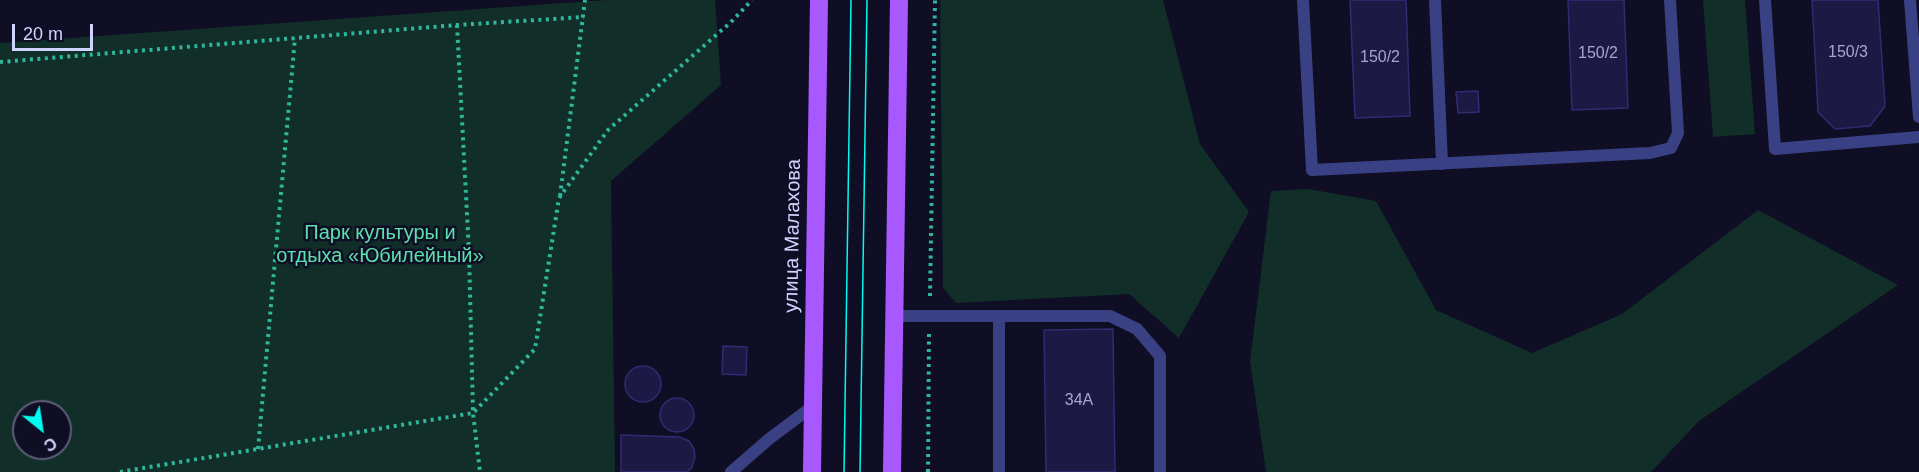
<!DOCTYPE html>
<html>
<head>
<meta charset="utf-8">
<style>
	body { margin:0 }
	#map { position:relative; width:1919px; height:472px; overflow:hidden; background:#0f0e24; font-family:Arial,sans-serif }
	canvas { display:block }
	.north { position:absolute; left:12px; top:400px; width:60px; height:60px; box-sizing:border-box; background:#0f0e24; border:2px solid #5d5d7c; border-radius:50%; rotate:150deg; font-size:16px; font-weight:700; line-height:24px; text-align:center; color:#d1d3ff }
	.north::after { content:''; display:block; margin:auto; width:21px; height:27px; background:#00fcf1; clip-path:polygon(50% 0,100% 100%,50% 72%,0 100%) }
	.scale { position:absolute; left:12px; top:24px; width:81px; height:27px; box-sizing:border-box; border:3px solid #d1d3ff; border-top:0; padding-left:8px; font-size:18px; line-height:21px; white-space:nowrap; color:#d1d3ff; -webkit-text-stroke:4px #0f0e24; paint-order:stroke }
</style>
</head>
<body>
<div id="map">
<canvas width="1919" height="472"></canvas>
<div class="north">С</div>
<div class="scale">20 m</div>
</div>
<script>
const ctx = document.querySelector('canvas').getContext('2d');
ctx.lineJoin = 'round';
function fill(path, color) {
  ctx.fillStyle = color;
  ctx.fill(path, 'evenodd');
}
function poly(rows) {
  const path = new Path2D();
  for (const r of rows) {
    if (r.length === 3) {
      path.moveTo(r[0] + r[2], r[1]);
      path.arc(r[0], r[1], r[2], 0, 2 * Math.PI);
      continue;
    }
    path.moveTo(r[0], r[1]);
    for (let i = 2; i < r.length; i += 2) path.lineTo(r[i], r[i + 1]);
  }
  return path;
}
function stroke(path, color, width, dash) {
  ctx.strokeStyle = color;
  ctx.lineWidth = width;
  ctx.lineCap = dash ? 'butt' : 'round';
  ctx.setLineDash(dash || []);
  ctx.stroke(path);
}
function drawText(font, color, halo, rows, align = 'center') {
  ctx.font = font + ' Arial,sans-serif';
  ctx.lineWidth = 5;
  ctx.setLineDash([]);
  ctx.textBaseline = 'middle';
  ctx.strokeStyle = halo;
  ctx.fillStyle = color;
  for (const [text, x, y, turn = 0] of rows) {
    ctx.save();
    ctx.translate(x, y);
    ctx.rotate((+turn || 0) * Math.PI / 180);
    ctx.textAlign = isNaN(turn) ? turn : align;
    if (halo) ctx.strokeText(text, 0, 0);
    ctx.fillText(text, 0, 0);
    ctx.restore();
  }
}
fill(poly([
	[606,0,715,0,721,85,611,181,615,472,0,472,0,43],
	[24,412,60,412,60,448,24,448],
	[940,0,1163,0,1200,144,1249,212,1179,338,1129,294,956,303,943,288],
	[1703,0,1745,0,1755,134,1713,137],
	[1308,189,1376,201,1436,310,1532,353,1622,314,1758,210,1898,285,1699,421,1651,472,1266,472,1250,361,1271,191]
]), '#112e29');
const building = poly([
	[1350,0,1406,0,1410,116,1355,118,1350,0],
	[1568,0,1624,0,1628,108,1572,110,1568,0],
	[1812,0,1878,0,1885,106,1870,126,1835,129,1818,112,1812,0],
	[1478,91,1479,112,1458,113,1456,92,1478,91],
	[1113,329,1115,472,1046,472,1044,330,1113,329],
	[723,346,747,347,746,375,722,374,723,346],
	[643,384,18],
	[677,415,17],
	[621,435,679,437,689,441,694,449,695,457,692,467,687,472,621,472,621,435]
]);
fill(building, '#1c1a45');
stroke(building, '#2f2c72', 1.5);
stroke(poly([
	[457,25,469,252,473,413,480,472],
	[0,62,457,25,584,17],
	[560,196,585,0],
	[930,296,935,0],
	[258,449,295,38],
	[120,472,473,413,535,349,559,198,608,130,731,22,752,0],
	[928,472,929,334]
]), '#2eb79a', 4, [3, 4.5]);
stroke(poly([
	[1303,0,1312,170,1650,153,1671,148,1678,133,1670,0],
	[1435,0,1442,164],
	[1765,0,1775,149,1919,137],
	[1910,0,1919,117],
	[894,316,1110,316,1137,329,1160,356,1160,472],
	[999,317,999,472],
	[731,472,769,439,813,406]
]), '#394184', 12);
stroke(poly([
	[812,472,819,0],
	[892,472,899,0]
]), '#a858ff', 18);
stroke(poly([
	[844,472,851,0],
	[860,472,867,0]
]), '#00fcf1', 1.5);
drawText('16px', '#a4a5d0', null, [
	["150/3",1848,53],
	["150/2",1598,54],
	["150/2",1380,58],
	["34А",1079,401]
]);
drawText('20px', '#5ce0ac', '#0f0e24', [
	["Парк культуры и",380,233],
	["отдыха «Юбилейный»",380,256]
]);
drawText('20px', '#d1d3ff', '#0f0e24', [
	["улица Малахова",793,236,-89]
]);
</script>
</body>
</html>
